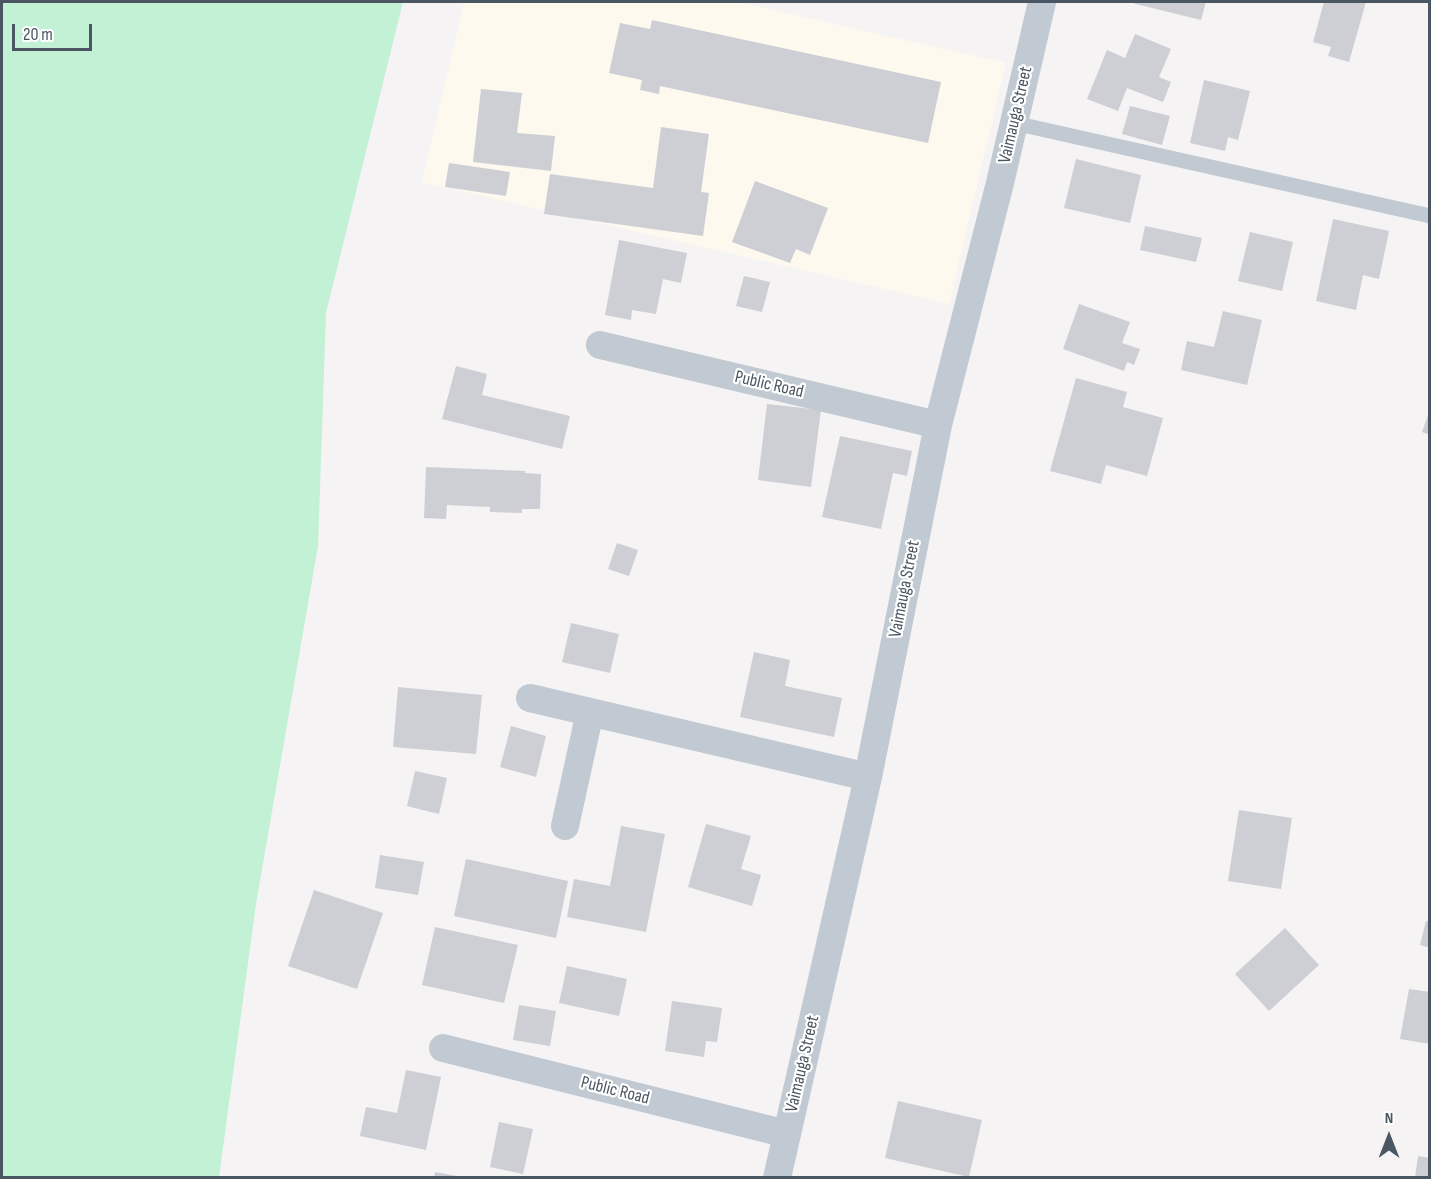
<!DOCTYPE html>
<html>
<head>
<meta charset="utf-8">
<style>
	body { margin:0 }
	#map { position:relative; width:1431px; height:1179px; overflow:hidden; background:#f5f3f3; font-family:"Sofia Sans Condensed",sans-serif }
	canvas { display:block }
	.frame { position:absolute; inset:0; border:3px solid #4a5661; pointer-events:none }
	.north { position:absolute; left:1359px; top:1107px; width:60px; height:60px; -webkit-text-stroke:4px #fff; paint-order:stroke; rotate:0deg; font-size:16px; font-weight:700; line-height:24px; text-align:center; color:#4a5661 }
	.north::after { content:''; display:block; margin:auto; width:21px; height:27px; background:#4a5661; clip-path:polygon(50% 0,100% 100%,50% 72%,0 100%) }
	.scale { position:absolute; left:12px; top:24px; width:80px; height:27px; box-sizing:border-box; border:3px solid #4a5661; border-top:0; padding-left:8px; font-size:18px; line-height:21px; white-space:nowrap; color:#4a5661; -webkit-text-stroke:4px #fff; paint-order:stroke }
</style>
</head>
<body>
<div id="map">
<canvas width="1431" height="1179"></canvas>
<div class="frame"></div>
<div class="north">N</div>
<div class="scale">20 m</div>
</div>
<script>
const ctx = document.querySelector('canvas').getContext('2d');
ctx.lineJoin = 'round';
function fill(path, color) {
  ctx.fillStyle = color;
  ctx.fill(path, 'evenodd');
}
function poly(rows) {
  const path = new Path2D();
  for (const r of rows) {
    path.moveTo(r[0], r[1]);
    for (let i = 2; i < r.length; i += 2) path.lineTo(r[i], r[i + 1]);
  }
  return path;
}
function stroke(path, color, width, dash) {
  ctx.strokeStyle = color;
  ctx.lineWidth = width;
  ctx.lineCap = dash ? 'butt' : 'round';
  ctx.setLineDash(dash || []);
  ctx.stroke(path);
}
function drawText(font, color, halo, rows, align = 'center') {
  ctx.font = font + ' "Sofia Sans Condensed",sans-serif';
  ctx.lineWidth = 4.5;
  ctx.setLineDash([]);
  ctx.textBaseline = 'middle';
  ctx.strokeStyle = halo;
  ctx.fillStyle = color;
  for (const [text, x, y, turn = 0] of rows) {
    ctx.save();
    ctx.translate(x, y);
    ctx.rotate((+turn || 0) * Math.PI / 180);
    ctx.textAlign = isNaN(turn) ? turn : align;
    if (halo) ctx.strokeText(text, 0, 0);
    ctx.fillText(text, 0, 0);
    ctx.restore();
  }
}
fill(poly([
	[464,2,738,2,1006,63,949,304,422,182]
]), '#fdf9ef');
fill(poly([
	[2,2,403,2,326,313,318,546,256,904,219,1177,2,1177]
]), '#c3f1d5');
fill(poly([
	[1128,2,1206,2,1201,20],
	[1324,2,1366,2,1349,62,1328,56,1331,47,1313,42],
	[652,20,941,82,928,143,660,86,659,94,640,90,642,80,609,73,620,23,650,29],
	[1135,34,1171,49,1159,77,1171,82,1163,102,1127,88,1118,111,1087,99,1107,50,1125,58],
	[1204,80,1250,91,1238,140,1228,137,1225,151,1190,143],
	[481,89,522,93,517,133,555,136,551,171,473,162],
	[1130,106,1170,116,1162,145,1122,134],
	[661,127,709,134,701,192,709,193,703,236,544,214,550,174,653,188],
	[1076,159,1141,175,1130,223,1064,208],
	[449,163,510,172,506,196,445,187],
	[755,181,828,208,810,255,796,249,790,263,732,242],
	[1333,219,1389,231,1379,279,1363,275,1356,310,1316,301],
	[1145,226,1202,238,1196,262,1140,250],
	[1250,232,1293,242,1282,291,1238,281],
	[619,240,687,253,681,283,663,279,656,314,632,310,631,320,605,315],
	[744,276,770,282,762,312,736,306],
	[1079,304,1130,322,1122,343,1140,349,1134,365,1127,362,1124,371,1063,349],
	[1223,311,1262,320,1247,385,1181,370,1187,341,1214,347],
	[456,366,487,374,482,395,570,416,562,449,442,419],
	[1076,378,1127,392,1123,407,1163,418,1147,476,1106,465,1101,484,1050,471],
	[767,404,821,410,811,487,758,480],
	[1429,412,1430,412,1430,435,1422,432],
	[840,436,912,451,907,476,893,473,881,529,822,517],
	[426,467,525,471,525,473,541,474,540,509,522,509,522,513,490,512,490,507,447,505,446,519,424,518],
	[617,543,638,550,629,576,608,569],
	[571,623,619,634,610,673,562,662],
	[754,652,790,660,785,686,842,698,834,737,740,717],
	[398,687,482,695,476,754,393,747],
	[511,726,546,736,536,777,500,767],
	[415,771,447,778,439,814,407,806],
	[1239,810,1292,818,1281,889,1228,881],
	[706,824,751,836,741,869,761,875,752,906,688,887],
	[621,826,665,834,646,932,567,917,574,879,610,886],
	[380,855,424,862,418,895,375,888],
	[466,859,568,881,556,938,454,916],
	[314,890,383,913,357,989,288,966],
	[1426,921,1430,921,1430,948,1420,945],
	[435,927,518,945,504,1003,422,985],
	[1285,928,1319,965,1269,1011,1235,974],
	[567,966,627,979,619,1016,559,1003],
	[1409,989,1430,992,1430,1044,1400,1039],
	[672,1001,722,1008,717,1042,706,1041,704,1057,665,1051],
	[519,1005,556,1011,550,1046,513,1040],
	[406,1070,441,1077,426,1150,360,1136,366,1107,397,1113],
	[898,1101,982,1120,969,1177,885,1158],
	[499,1122,533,1129,523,1174,490,1167],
	[1418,1156,1430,1158,1430,1178,1415,1178],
	[435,1172,457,1176,457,1178,434,1178]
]), '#cdcfd5');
stroke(poly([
	[1014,123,1430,216]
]), '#c1cad2', 15);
stroke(poly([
	[600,345,938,425],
	[530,698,868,777],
	[565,826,590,712],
	[443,1048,787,1134],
	[777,1178,868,777,938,425,1000,183,1042,2]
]), '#c1cad2', 28);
drawText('18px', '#4a5661', '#fff', [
	["Vaimauga Street",1016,115,-77],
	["Public Road",769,385,13],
	["Vaimauga Street",905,589,-79],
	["Vaimauga Street",803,1064,-77],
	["Public Road",615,1091,14]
]);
</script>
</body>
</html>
